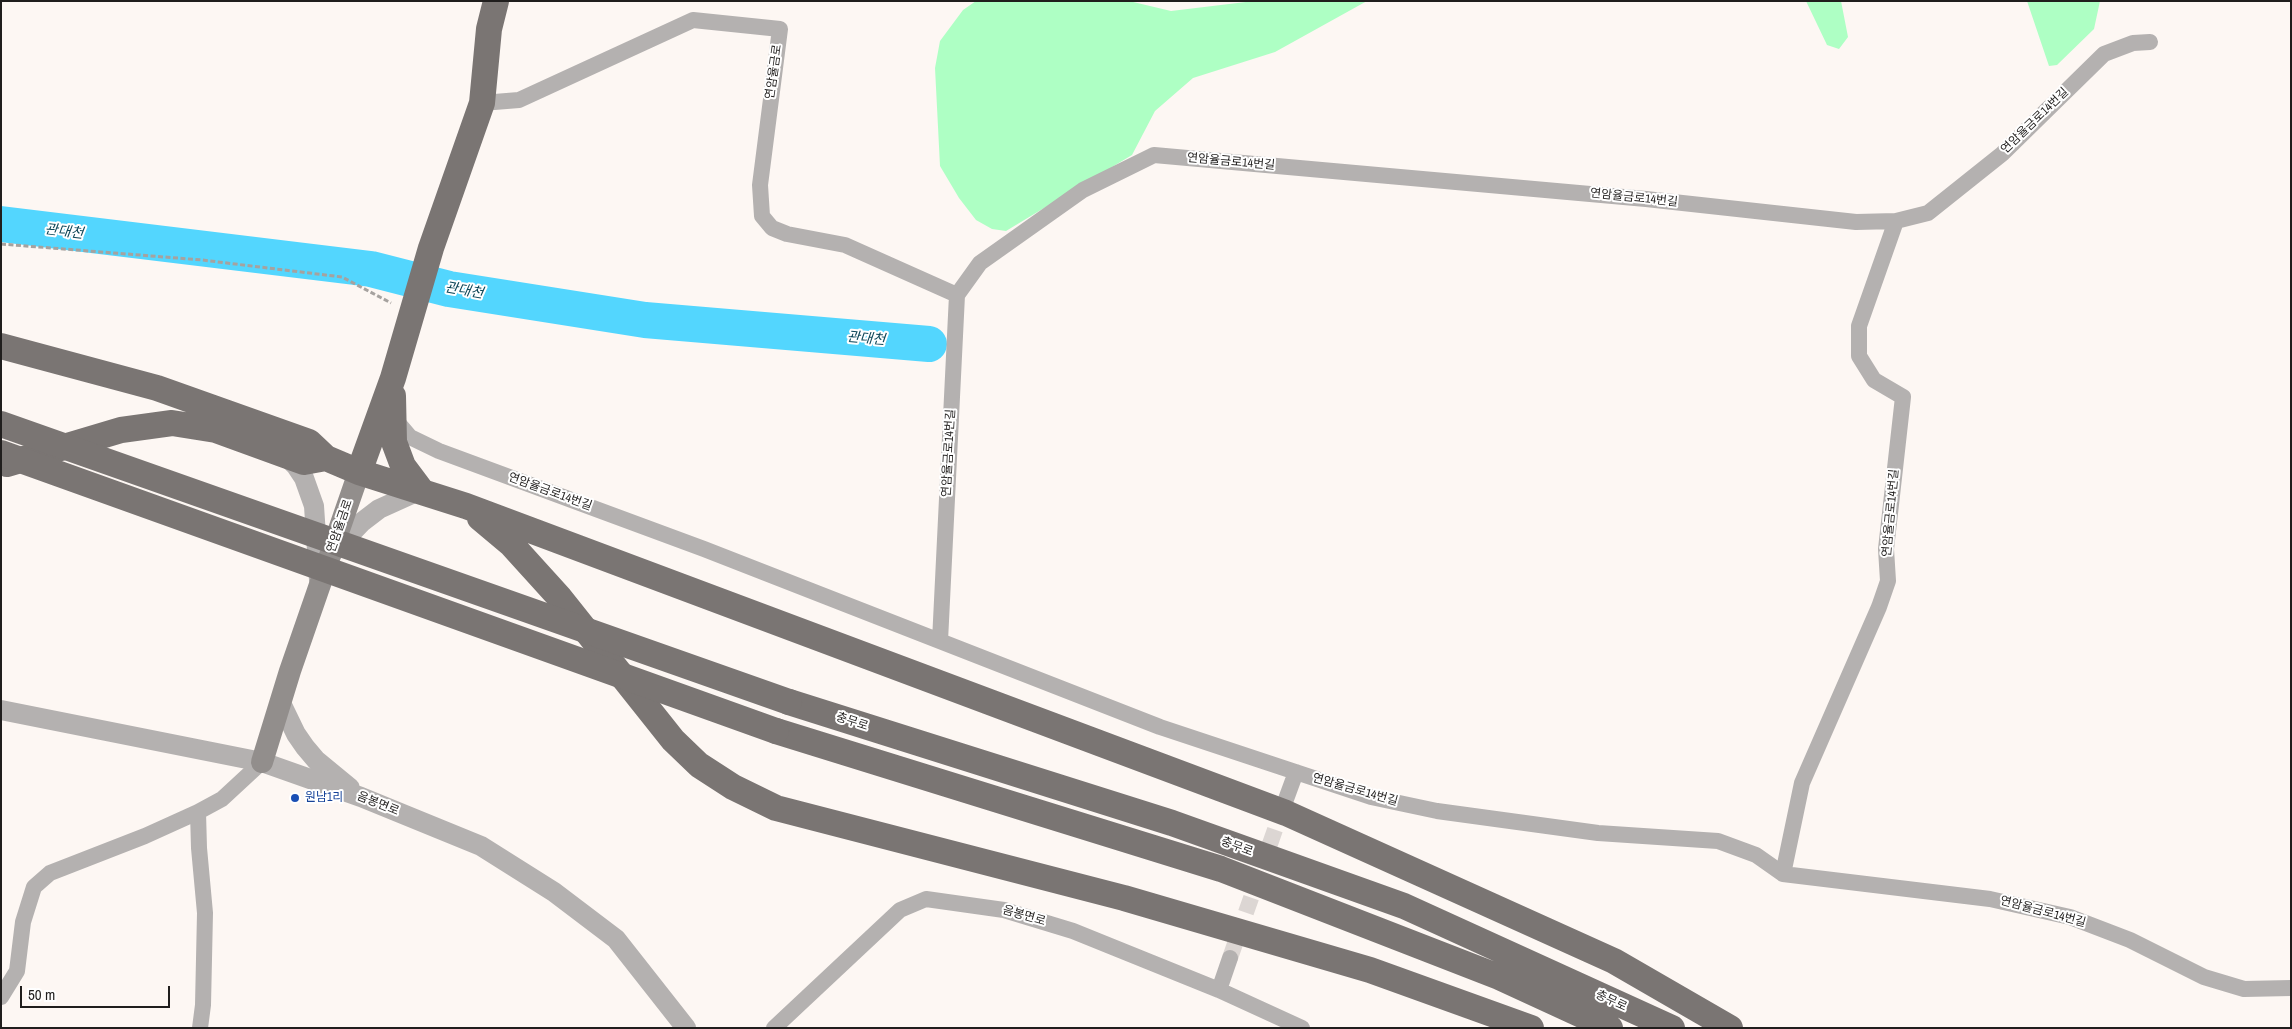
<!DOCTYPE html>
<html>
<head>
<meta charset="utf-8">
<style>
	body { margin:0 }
	#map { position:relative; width:2292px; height:1029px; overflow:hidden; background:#fdf7f3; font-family:"Archivo Narrow",sans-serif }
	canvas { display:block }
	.frame { position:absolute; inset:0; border:2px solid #201e1d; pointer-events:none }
	.scale { position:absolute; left:20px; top:986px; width:150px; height:22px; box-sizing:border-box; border:2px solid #201e1d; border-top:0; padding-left:6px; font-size:15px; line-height:18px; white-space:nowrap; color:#201e1d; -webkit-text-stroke:4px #fff; paint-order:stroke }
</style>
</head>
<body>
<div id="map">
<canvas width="2292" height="1029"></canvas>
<div class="frame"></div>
<div class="scale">50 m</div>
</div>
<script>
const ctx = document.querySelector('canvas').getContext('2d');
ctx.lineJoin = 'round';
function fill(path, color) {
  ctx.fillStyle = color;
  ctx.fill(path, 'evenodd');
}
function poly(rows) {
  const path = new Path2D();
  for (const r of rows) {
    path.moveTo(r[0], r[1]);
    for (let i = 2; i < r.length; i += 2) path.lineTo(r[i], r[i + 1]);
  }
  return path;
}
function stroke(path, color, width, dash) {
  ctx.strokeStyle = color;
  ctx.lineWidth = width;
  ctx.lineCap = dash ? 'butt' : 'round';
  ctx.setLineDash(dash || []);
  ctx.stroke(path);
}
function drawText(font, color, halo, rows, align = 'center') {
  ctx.font = font + ' "Archivo Narrow","Noto Sans KR",sans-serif';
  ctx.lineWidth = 4;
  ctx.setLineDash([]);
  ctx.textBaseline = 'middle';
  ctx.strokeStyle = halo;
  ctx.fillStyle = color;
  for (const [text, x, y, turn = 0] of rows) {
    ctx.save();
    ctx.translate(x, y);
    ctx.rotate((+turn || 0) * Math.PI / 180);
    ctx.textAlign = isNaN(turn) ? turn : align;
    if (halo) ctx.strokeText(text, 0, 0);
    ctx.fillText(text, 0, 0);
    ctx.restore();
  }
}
fill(poly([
	[976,1,1129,1,1171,11,1254,1,1367,1,1275,52,1193,78,1155,111,1132,155,1006,231,992,229,976,220,959,198,940,166,935,68,940,41,963,10],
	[1806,1,1841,1,1848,37,1839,49,1827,45],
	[2027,1,2100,1,2094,29,2057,65,2049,66]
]), '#aeffc4');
stroke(poly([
	[1,224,371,269,449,289,645,320,929,344]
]), '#53d6fe', 36);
stroke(poly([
	[1230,958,1284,804]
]), '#dcd6d3', 16, [16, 8]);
stroke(poly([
	[1,244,202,260,342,277,391,303]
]), '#a6a29f', 3, [5, 2.5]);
stroke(poly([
	[482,103,519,100,693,20,780,29,760,185,762,216,772,228,787,234,845,245,957,295],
	[393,417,410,437,439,451,704,549,1160,727,1371,797,1437,811,1598,833,1718,841,1756,855,1783,874,1990,899,2070,917,2130,940,2204,977,2244,989,2291,988],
	[940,641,957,295,980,263,1083,190,1154,155,1646,199,1856,222,1896,221,1928,213,2002,154,2104,54,2133,43,2150,42],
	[1285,802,1296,772],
	[1783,874,1802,783,1879,607,1888,581,1886,549,1903,397,1874,380,1859,356,1859,326,1896,221],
	[1219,990,1230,958],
	[1,997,17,971,23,922,34,887,50,873,145,836,198,812],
	[200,1028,203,1005,205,913,199,848,198,812,222,799,262,762],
	[774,1028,900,910,926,899,1004,910,1073,931,1219,990,1302,1028]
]), '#b4b1b0', 16);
stroke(poly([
	[284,454,296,466,304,478,314,506,319,580],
	[332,553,362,522,379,509,421,490],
	[281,703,296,734,305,747,316,760,350,788],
	[1,710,262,762,361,797,481,846,554,892,616,939,686,1028]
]), '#b4b1b0', 20);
stroke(poly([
	[262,762,290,671,359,472]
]), '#928e8c', 22);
stroke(poly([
	[1,346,157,388,309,442,326,458,359,472,466,506,1286,813,1614,961,1730,1028],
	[393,396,394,442,403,466,421,490],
	[7,464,121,430,172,423,216,430,304,462,326,458],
	[359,472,393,378,431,248,482,103,489,29,496,1],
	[480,518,511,544,560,598,673,740,699,765,733,787,776,808,1124,898,1370,970,1531,1028],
	[789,702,1172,823,1404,906,1672,1028],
	[776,731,1221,869,1499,977,1610,1028]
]), '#7a7573', 26);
stroke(poly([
	[1,424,789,702],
	[1,453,776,731]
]), '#7a7573', 26);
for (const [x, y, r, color] of [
	[295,798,5,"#1a4fb4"]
]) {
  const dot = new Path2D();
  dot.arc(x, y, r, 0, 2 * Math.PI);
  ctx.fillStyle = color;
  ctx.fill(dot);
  stroke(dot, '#fff', 2);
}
drawText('12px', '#201e1d', '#fff', [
	["연암율금로",774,72,-82],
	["연암율금로14번길",2035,121,-44],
	["연암율금로14번길",1231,162,5],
	["연암율금로14번길",1634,198,6],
	["연암율금로14번길",949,453,-87],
	["연암율금로14번길",550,492,20],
	["연암율금로14번길",1891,513,-85],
	["연암율금로",340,526,-71],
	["충무로",852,722,18],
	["연암율금로14번길",1355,790,16],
	["음봉면로",378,804,22],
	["충무로",1237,847,20],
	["연암율금로14번길",2043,912,15],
	["음봉면로",1024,916,16],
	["충무로",1611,1001,25]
]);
drawText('12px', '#164399', '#fff', [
	["원남1리",305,798]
], 'left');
drawText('italic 14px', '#0e4758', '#fff', [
	["관대천",64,232,7],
	["관대천",464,291,10],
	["관대천",866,339,5]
]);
</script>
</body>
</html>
